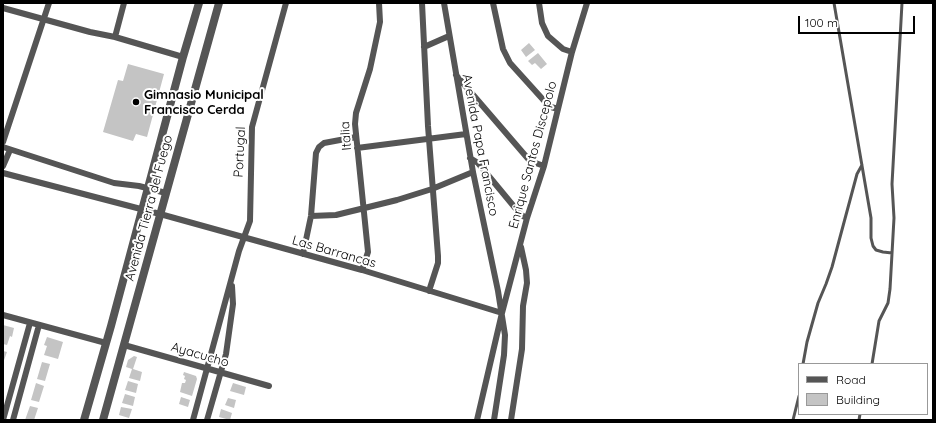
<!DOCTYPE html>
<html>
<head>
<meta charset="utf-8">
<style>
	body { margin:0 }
	#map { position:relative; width:936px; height:423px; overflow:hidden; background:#fff; font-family:Quicksand,sans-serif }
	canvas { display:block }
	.frame { position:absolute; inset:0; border:4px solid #000; pointer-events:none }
	.legend { position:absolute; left:798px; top:363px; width:130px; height:52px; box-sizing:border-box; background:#fff; border:1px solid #999; margin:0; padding:5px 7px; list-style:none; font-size:12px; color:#000 }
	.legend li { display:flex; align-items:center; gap:8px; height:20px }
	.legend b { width:20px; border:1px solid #999 }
	.scale { position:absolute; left:798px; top:16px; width:117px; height:18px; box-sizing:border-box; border:2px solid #000; border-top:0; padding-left:5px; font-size:12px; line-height:14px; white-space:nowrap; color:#000; -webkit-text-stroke:3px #fff; paint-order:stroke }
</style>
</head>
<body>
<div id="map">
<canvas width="936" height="423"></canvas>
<div class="frame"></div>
<ul class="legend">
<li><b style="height:5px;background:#555"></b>Road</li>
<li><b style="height:11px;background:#c4c4c4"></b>Building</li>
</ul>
<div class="scale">100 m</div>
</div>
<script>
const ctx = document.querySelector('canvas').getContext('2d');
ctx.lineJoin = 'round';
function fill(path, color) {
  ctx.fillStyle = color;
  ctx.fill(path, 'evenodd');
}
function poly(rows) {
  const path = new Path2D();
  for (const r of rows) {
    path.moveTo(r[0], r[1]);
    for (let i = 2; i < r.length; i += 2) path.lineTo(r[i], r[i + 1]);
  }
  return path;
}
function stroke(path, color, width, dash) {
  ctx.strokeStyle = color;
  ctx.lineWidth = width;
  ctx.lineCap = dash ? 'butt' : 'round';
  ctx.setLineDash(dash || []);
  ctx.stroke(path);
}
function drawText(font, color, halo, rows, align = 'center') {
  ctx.font = font + ' Quicksand,sans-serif';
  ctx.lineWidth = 4;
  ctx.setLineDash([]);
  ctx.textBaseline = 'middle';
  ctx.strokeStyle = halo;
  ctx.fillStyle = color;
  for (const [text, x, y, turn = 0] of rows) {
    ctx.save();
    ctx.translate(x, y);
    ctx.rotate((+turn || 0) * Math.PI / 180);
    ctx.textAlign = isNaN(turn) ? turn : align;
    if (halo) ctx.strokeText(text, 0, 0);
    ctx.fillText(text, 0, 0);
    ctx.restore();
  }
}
fill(poly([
	[529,43,535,50,526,57,521,50],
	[538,53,547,64,541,69,535,63,532,65,528,61],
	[128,64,164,74,147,137,136,134,133,141,103,132,118,80,123,81],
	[3,325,14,328,12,337,10,336,7,345,3,344],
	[47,337,63,342,58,359,44,355,47,346,44,345],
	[3,351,7,352,3,363],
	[134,356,137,357,133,369,142,372,140,381,129,378,132,369,126,367,128,360],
	[42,362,50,364,45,381,37,379],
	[184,372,196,376,197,379,192,396,180,392,182,383,185,383,186,380,184,379,185,376,183,375],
	[128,381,138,384,136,393,125,390],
	[36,383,44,386,39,402,31,400],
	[233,383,246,387,244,395,230,391],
	[125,394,135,397,133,406,122,403],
	[181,397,190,400,188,407,179,404],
	[228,398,236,400,234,408,225,405],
	[30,406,38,408,34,420,25,420],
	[121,407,132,409,129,418,119,415],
	[221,409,232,413,230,420,219,417]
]), '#c4c4c4');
stroke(poly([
	[834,3,871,218,871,238,873,246,876,250,883,252,892,253],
	[803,364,807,342,818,303,826,284,832,267,857,174,862,165],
	[872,364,879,321,888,303,890,289,894,218,892,184,902,3],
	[793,420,799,396],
	[859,420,860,414]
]), '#555', 3);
stroke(poly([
	[422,3,428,126,438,256,438,263,429,291],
	[444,3,473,172,498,291,505,335,504,355,494,420],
	[493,3,503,49,510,63,547,104,551,107,558,109],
	[539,3,542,23,548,36,563,49,572,52],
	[3,8,90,32,115,37,183,57],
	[115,37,124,3],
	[424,47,449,36],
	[456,75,530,161,544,166],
	[3,142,49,3],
	[3,147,114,183,139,186,166,193],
	[357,148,466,134],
	[470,158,478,163,521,215,527,218],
	[3,166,10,150],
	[3,173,160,214,362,270,502,313],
	[311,216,336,215,397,200,432,189,473,172],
	[303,254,311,216,316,153,319,147,324,143,356,137],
	[362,270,368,252,355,124,356,113,370,69,380,22,379,3],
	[3,315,106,343],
	[124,345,269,386],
	[3,420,30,323],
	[13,420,39,325],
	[193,420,239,251,250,221,252,127,286,3],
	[207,420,226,354,233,304,232,286],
	[477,420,502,313,527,218,544,166,572,52,587,3],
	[511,420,522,349,523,306,527,283,526,270,521,247]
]), '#555', 6);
stroke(poly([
	[84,420,111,326,183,57,199,3],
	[103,420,219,3]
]), '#555', 8);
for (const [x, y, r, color] of [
	[136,102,4,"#000"]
]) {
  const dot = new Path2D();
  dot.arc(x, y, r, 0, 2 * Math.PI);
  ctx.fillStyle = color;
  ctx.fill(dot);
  stroke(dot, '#fff', 1.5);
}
drawText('bold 13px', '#000', '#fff', [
	["Gimnasio Municipal",144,95],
	["Francisco Cerda",144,110]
], 'left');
drawText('13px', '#000', '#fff', [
	["Italia",346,136,-94],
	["Avenida Papa Francisco",480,145,79],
	["Portugal",240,152,-87],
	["Enrique Santos Discepolo",533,155,-75],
	["Avenida Tierra del Fuego",149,208,-75],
	["Las Barrancas",334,252,16],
	["Ayacucho",200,355,16]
]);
</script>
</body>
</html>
